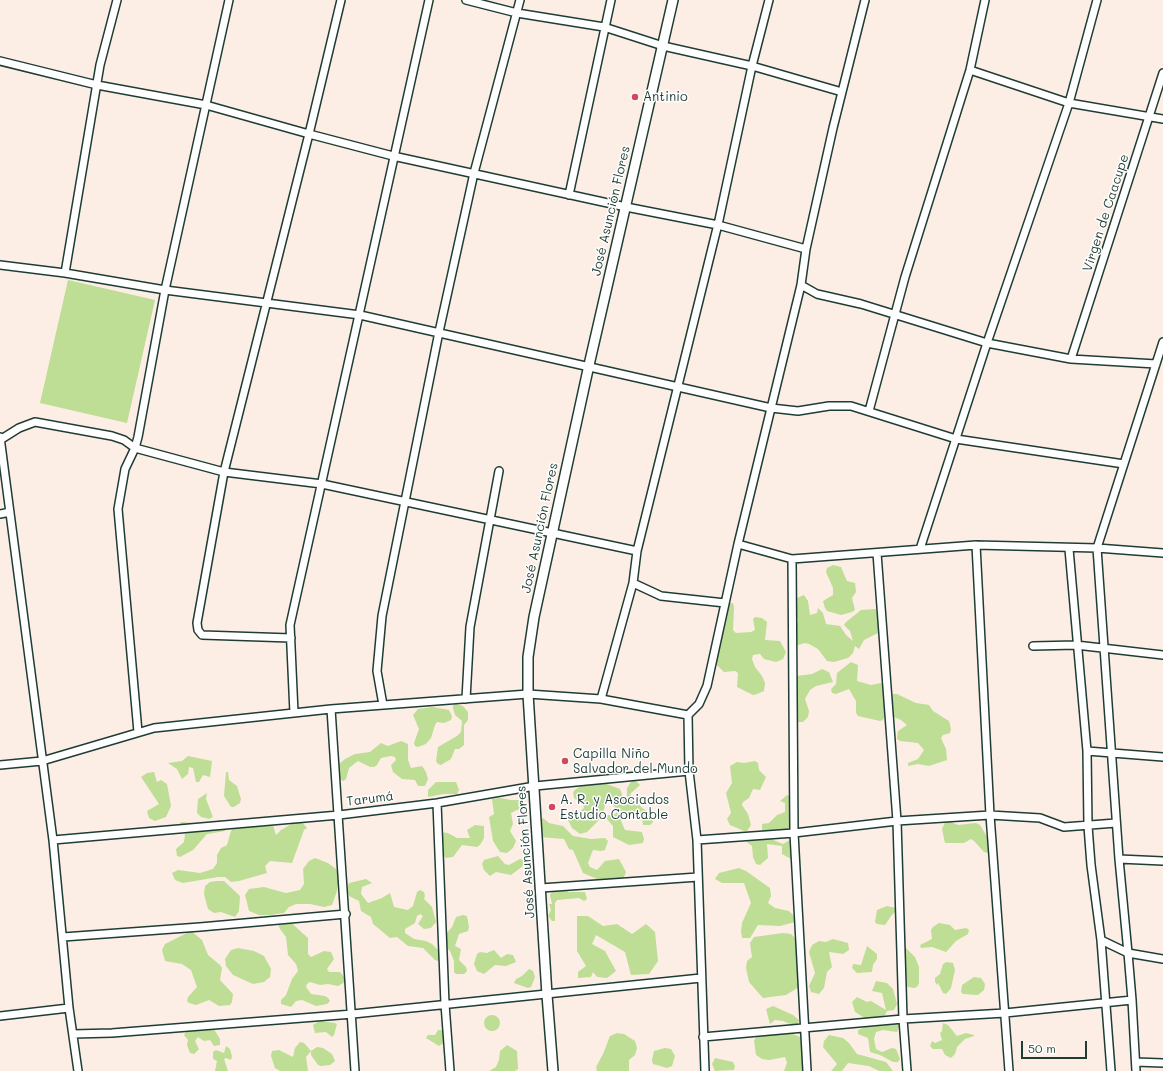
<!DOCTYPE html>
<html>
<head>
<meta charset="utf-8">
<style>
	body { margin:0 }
	#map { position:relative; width:1163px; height:1071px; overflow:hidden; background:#fdeee5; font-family:Mali,sans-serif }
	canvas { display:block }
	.scale { position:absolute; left:1021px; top:1041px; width:66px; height:18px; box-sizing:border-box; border:2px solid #1f3d34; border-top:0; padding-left:5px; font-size:12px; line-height:14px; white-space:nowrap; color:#1f3d34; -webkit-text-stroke:3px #fff; paint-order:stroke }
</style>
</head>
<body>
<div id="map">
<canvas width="1163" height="1071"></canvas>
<div class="scale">50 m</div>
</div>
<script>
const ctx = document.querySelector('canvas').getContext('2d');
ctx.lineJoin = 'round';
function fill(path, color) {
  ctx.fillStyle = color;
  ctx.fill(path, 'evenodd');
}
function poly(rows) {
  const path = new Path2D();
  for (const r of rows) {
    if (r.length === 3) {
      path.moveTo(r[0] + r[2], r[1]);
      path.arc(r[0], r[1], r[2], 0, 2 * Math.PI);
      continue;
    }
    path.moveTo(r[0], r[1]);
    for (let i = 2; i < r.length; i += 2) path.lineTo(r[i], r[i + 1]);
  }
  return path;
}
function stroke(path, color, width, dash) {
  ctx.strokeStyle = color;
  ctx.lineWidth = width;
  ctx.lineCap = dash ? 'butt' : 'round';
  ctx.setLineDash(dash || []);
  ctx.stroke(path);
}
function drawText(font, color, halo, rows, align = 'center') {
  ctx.font = font + ' Mali,sans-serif';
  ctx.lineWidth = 3;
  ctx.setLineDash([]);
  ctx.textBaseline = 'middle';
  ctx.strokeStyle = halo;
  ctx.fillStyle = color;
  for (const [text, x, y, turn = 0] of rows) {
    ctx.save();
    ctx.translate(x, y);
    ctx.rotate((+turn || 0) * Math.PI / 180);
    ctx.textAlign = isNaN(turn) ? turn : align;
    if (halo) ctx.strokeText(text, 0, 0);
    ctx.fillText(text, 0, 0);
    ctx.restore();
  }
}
fill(poly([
	[68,280,155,300,127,423,40,403],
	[833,565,841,567,847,581,855,583,856,592,852,598,855,610,852,612,841,615,827,611,825,608,823,601,833,595,833,588,826,572,827,568],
	[804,595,808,601,810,615,817,613,818,608,823,613,826,624,840,626,846,635,853,641,850,631,844,625,846,622,861,610,876,609,880,626,878,633,864,640,859,649,855,646,853,653,848,658,834,662,827,661,818,649,809,644,805,643,798,645,789,640,789,633,798,621,795,611,795,599],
	[729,603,733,603,734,607,733,630,736,633,751,632,755,630,753,619,755,617,762,618,767,622,765,640,780,641,786,652,783,659,776,662,764,659,760,654,753,655,752,659,755,667,762,676,765,683,764,691,757,694,753,695,737,687,738,673,735,671,724,672,714,662,720,637,725,627,724,616],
	[851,662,858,665,857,681,871,685,881,683,884,686,886,713,883,720,880,721,858,716,856,713,856,701,849,689,836,694,832,693,831,689,836,684,837,673],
	[822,669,829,672,833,682,816,686,810,690,805,699,809,711,808,717,803,722,796,722,796,676,812,674],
	[893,694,897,694,916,703,929,705,933,711,949,721,951,729,950,733,943,735,941,738,946,749,947,760,929,766,918,764,908,766,908,763,918,759,924,750,918,743,900,741,897,739,898,731,907,725,901,720,894,717,890,711,891,697],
	[456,704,463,706,468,712,468,720,464,725,464,745,459,749,455,749,451,759,441,765,438,764,436,761,438,747,457,736,461,732,462,721,455,715,453,708,453,705],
	[433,707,449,710,452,716,451,720,444,723,437,722,435,725,431,738,426,744,418,747,415,746,414,743,419,729,413,715,418,709],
	[401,741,408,744,408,760,411,768,422,766,426,772,428,779,425,786,418,786,415,780,402,779,393,772,391,765,396,760,395,757,391,756,381,758,377,765,374,767,370,767,358,761,349,768,346,779,343,781,340,779,339,764,345,759,355,754,370,752,381,743,388,746],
	[188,756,212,761,210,777,203,775,199,782,196,782,193,768,189,767,188,774,182,779,177,769,168,763,182,761],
	[755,761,758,763,759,770,766,777,760,790,753,789,749,798,743,802,742,805,748,814,751,825,747,831,744,831,730,825,727,819,731,813,726,793,732,783,730,766,737,762,744,763],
	[154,772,157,782,161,780,167,784,171,806,166,817,155,821,149,818,147,811,159,804,141,777,147,773],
	[226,772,228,772,229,780,237,786,241,799,240,803,234,807,231,807,224,796],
	[635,780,640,785,630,794,642,808,652,814,653,822,650,825,643,825,642,816,633,811,623,815,621,821,625,830,642,832,644,839,643,843,629,845,613,837,613,826,606,818,607,815,614,815,617,812,614,806,609,801,606,802,602,817,587,832,580,834,572,828,567,818,569,815,579,812,584,808,583,804,574,798,573,792,576,789,590,781,604,783,620,789,623,797,627,800,627,788,631,782],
	[436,782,456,782,459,790,457,794,443,794,428,797,428,790],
	[207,793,206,799,213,817,209,819,201,817,197,813,198,799],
	[787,795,790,796,793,823,786,832,765,832,762,830,762,824,769,823,777,815,785,812,785,803,780,801],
	[500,798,511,800,522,800,525,806,511,813,513,824,510,831,516,841,513,848,507,853,500,852,493,841,489,817,494,814,492,799],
	[543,818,549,823,563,826,573,836,591,839,605,838,608,841,605,850,601,851,593,850,588,863,590,867,597,870,605,861,619,859,626,872,623,879,597,879,583,873,573,850,569,849,564,839,540,837,538,823],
	[221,820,227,825,225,831,207,834,193,850,180,857,177,856,176,849,184,842,185,834,193,830,179,826,181,822,206,824],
	[948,821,958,825,976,823,980,825,990,842,990,850,988,853,984,852,974,841,971,839,964,843,945,843,942,829,945,822],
	[272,822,276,835,281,830,295,822,302,822,307,828,304,830,292,863,270,861,265,866,267,873,239,881,231,882,225,877,218,877,183,883,175,880,172,873,178,870,200,873,213,869,217,863,217,855,221,848,227,845,231,831,236,824],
	[475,825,484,826,484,838,480,845,477,847,462,845,453,857,446,858,444,856,440,832,448,833,457,838,470,838,467,830],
	[755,834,764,840,771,839,783,844,793,838,794,857,791,859,782,854,782,846,767,844,768,858,760,865,756,864,753,857,752,846,743,839],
	[498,856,505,864,509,865,520,859,523,860,523,866,511,875,496,872,490,876,484,870,482,864,484,860],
	[315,858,328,863,336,869,339,876,337,891,332,905,324,907,310,904,296,904,289,907,284,913,270,915,259,915,249,911,245,895,249,889,264,887,286,893,300,890,304,884,303,869,309,861],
	[739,868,746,871,770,888,771,896,768,903,775,908,789,911,794,916,795,922,780,926,758,925,750,938,742,938,741,931,742,923,751,903,744,883,722,883,715,879,719,873],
	[366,879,372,883,362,887,361,894,368,903,382,898,390,893,394,907,408,910,413,906,417,892,420,890,424,892,425,896,424,899,432,907,436,922,431,928,424,929,418,924,423,916,420,914,417,916,415,923,405,929,405,933,414,939,426,941,432,944,440,952,442,959,438,961,435,960,423,948,408,946,397,937,390,938,373,924,371,917,361,911,359,901,349,896,347,889,349,883],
	[217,881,224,881,240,896,239,911,235,917,221,912,214,913,208,909,204,894,205,886,210,882],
	[562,889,569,892,585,892,587,899,584,901,579,898,557,900,555,903,555,921,552,921,548,916,551,910,549,904,552,904,550,895,553,890],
	[887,906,896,908,896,911,891,916,885,925,877,924,875,922,877,910],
	[463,915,467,916,469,927,468,931,459,934,455,946,461,949,459,960,466,967,467,971,464,974,456,974,454,972,454,961,450,951,445,946,445,935,452,927,456,917],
	[577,916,588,916,603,926,617,924,632,934,646,924,655,932,658,961,649,974,631,975,625,952,596,935,592,944,605,951,616,971,607,978,597,977,593,972,591,977,578,978,578,972,586,966,577,951],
	[287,919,308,938,308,954,311,957,324,951,331,952,334,959,327,969,329,972,340,972,345,978,345,982,338,986,328,984,320,985,310,982,307,984,306,987,311,994,325,996,328,998,330,1001,327,1004,316,1006,302,1000,296,1001,291,1007,281,1004,281,1000,286,995,292,979,298,971,296,964,288,955,286,937,280,929,277,922],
	[939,923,950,925,955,930,966,928,969,930,968,934,956,941,946,952,932,947,921,948,920,945,932,939,931,930,933,927],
	[191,931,202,940,208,955,220,965,222,968,220,980,233,994,232,1002,230,1005,219,1006,209,1000,196,1005,189,1003,187,1001,188,997,197,987,191,970,182,964,165,961,162,950,165,944],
	[783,933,791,934,797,940,801,957,799,987,786,995,763,998,749,982,746,968,747,961,752,957,750,943,754,937],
	[833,939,848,943,849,950,843,954,829,952,832,967,827,972,824,988,819,994,811,992,809,986,815,973,809,952,812,945,819,941,826,942],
	[867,946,877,954,877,959,873,965,872,972,857,973,852,968,853,964,861,965],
	[238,948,254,951,264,956,271,969,270,977,264,982,253,984,233,975,226,966,225,959,231,950],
	[906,948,915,957,919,967,919,983,917,987,914,988,903,986,902,950],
	[494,950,501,958,507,954,513,955,516,962,506,966,495,965,484,974,477,971,474,964,477,954,480,952,487,953],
	[946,962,953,963,955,970,951,988,946,994,943,993,938,983,937,985,935,982,935,978,940,974,943,964],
	[529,969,533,971,535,977,531,987,528,988,514,983,516,979,522,976],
	[974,977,981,978,985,984,984,990,978,995,963,994,961,992,962,985],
	[876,981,887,983,893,989,897,1004,894,1010,887,1011,885,1015,879,1019,868,1020,855,1012,852,1002,857,997,867,1002,871,1001,886,1010,882,993,872,991],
	[773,1006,793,1015,799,1020,797,1027,783,1021,775,1020,770,1024,766,1009],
	[492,1023,8],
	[882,1020,898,1022,900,1025,897,1032,883,1030,876,1032,874,1039,876,1049,882,1052,892,1048,896,1049,900,1059,898,1062,893,1062,880,1055,870,1052,868,1038,858,1034,858,1030,865,1027,877,1026],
	[319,1021,335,1023,337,1024,334,1035,332,1037,326,1032,315,1033,313,1025],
	[943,1023,948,1025,957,1036,966,1033,974,1035,974,1036,965,1039,957,1047,955,1054,951,1058,945,1055,942,1049,933,1049,930,1046,932,1041,935,1043,942,1040,940,1033,942,1031],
	[205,1028,214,1029,220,1039,220,1045,214,1046,210,1040,204,1041,198,1037,195,1041,199,1049,194,1054,190,1053,187,1045,188,1040,184,1035,186,1032,195,1031],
	[438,1030,444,1030,445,1042,439,1046,426,1038,428,1035,435,1035],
	[617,1033,624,1034,635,1041,637,1048,635,1055,629,1060,629,1071,597,1071,596,1067,603,1054,610,1036],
	[772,1033,793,1034,805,1039,808,1071,784,1071,787,1063,785,1057,769,1060,762,1059,756,1055,754,1041,758,1034],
	[829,1035,843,1038,849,1043,857,1054,886,1062,893,1071,879,1071,869,1066,848,1063,842,1071,831,1071,837,1064,823,1047,824,1041],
	[300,1042,304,1043,311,1051,306,1057,308,1071,280,1071,275,1068,271,1056,272,1051,279,1050,293,1057,295,1048],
	[507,1045,517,1051,518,1069,515,1071,489,1071,496,1067,499,1060,500,1051],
	[226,1046,230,1049,232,1056,231,1060,226,1058,224,1059,228,1071,215,1071,217,1061,213,1059,213,1052,216,1050,224,1053],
	[317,1047,323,1048,332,1054,335,1061,330,1065,321,1066,318,1065,311,1055,311,1051],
	[665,1048,671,1049,675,1056,672,1066,667,1068,653,1064,652,1060,654,1051],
	[715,1058,733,1062,735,1066,734,1070,715,1071,712,1064]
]), '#bedd95');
const minor = poly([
	[466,0,517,13,604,27,663,46,752,66,842,92],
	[0,61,97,85,206,105,309,134,341,0],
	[970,70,1069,103,1163,119],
	[569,195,611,0],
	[0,265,65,273,165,290,360,315,771,408,798,411,829,406,851,406,956,439,1124,464],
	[65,273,100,65,117,0],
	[801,285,817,294,861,304,987,343,1071,359,1156,364],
	[1163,342,1097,548,1119,859,1128,953,1163,959],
	[1071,359,1163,73],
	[869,411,905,277,970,70,985,0],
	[0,437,53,840,69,1008,78,1071],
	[0,440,19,428,35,422,112,436,124,440,135,448,224,472,309,134,393,156,626,207,718,225,806,249],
	[0,514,10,512],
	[738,544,792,559,976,545,1097,548,1163,553],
	[976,545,990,815,1009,1071],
	[920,549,987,343,1069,103,1097,0],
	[1069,549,1087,751,1088,826,1091,865,1101,940,1111,1071],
	[877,553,897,821,903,1019,907,1071],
	[792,559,794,833,807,1071],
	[633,583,661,596,725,603],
	[291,638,202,635,198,630,197,623,224,472,322,484,637,551],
	[1033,646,1076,645,1163,655],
	[466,699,470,627,499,471],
	[601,699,633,583,637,551,719,220,752,66,769,0],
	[383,705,377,671,382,616,439,332,474,173,520,0],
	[294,713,290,625,429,0],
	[138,732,118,509,125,469,135,448,138,437,165,290,229,0],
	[1087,751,1163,757],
	[0,765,42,761,154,728,331,709],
	[437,803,445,1004,450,1071],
	[53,840,339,815,437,803,535,786,689,771],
	[697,840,794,833,897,821,990,815,1040,818,1064,827,1116,823],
	[1119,859,1163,861],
	[541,888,698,877],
	[63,937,200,927,346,914],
	[1101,940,1128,953,1132,1000],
	[0,1016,69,1008],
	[73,1034,112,1033,353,1014,701,978],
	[703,1037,903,1019,1005,1013,1132,1000,1136,1071],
	[1136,1062,1163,1063],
	[355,1071,331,709,528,694,601,699,688,715],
	[705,1071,697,840,689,771,688,715,699,704,707,686,738,544,801,285,806,249,833,128,865,0]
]);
const tertiary = poly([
	[553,1071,547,995,528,694,528,657,534,617,589,365,673,0]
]);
stroke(minor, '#1f3d34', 10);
stroke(tertiary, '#1f3d34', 12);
stroke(minor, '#fff', 7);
stroke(tertiary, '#fff', 9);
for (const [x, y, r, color] of [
	[635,97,4,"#d1495b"],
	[565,761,4,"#d1495b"],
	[552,807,4,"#d1495b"]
]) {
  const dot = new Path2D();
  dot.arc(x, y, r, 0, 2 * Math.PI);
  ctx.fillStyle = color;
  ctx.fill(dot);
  stroke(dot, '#fff', 1.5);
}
drawText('13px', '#1f3d34', '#fff', [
	["Antinio",643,97],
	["Capilla Niño",573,754],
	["Salvador del Mundo",573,769],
	["A. R. y Asociados",560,800],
	["Estudio Contable",560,815]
], 'left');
drawText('13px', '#1f3d34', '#fff', [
	["José Asunción Flores",611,211,-77],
	["Virgen de Caacupe",1106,213,-72],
	["José Asunción Flores",540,528,-78],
	["Tarumá",370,799,-7],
	["José Asunción Flores",526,852,-94]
]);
</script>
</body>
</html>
